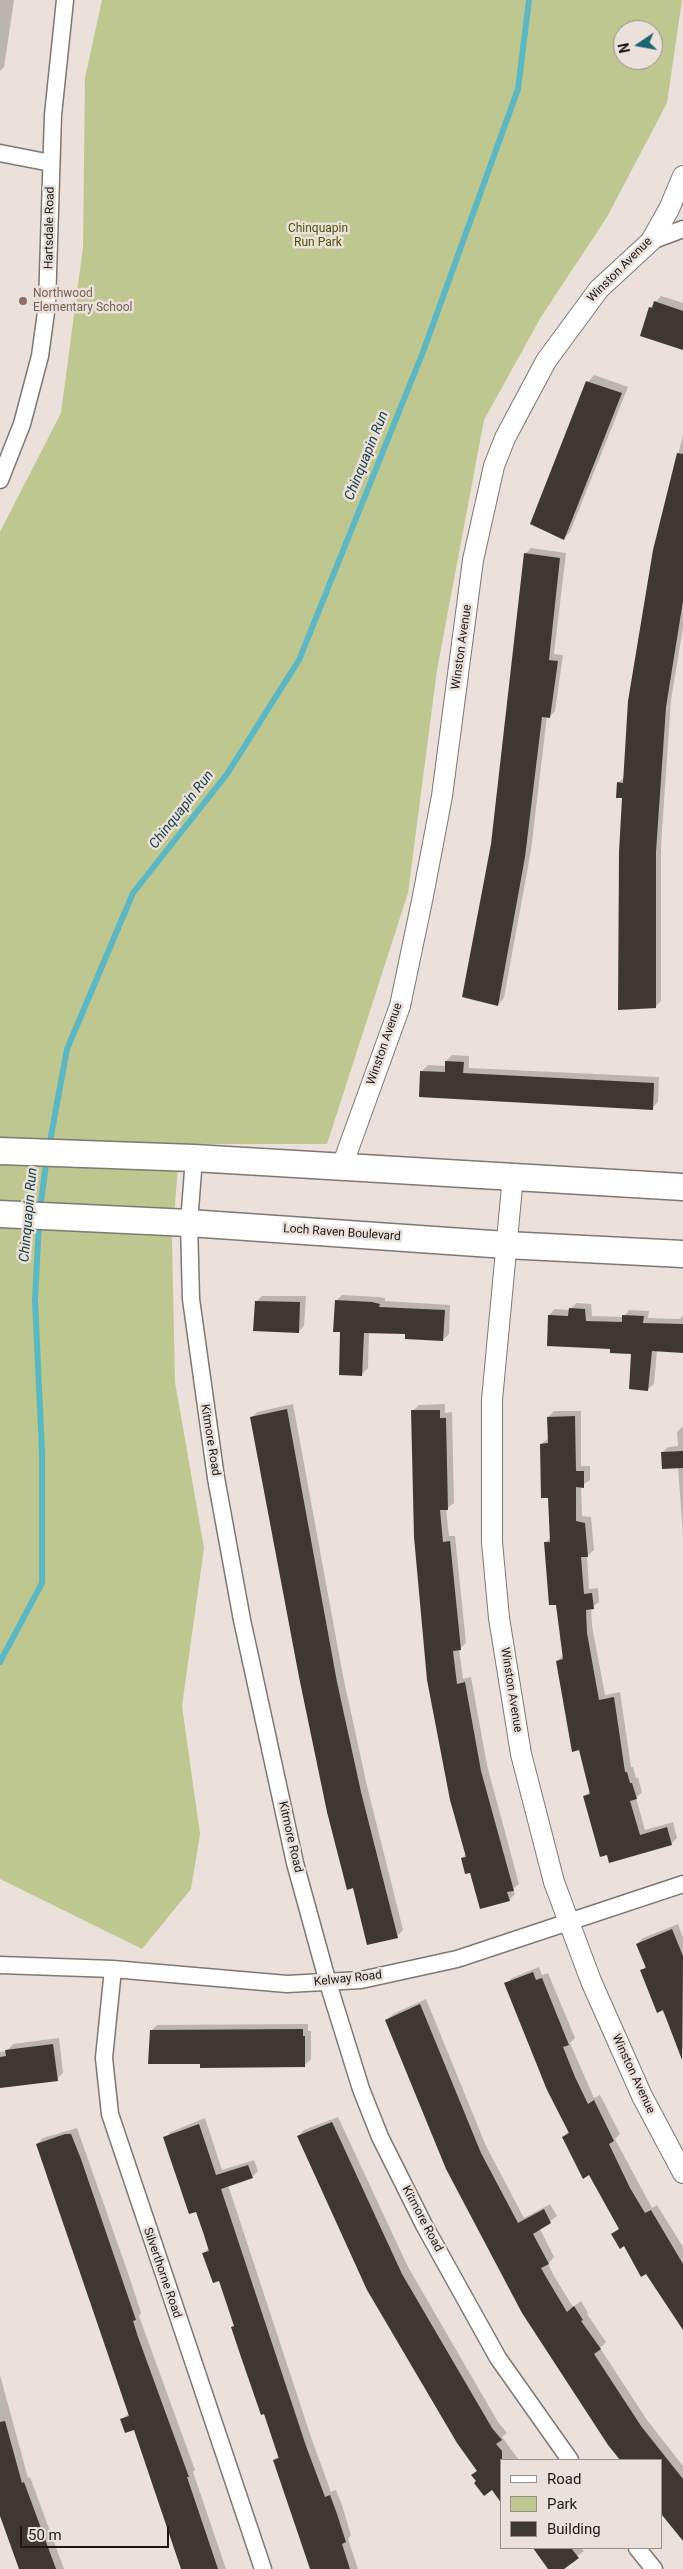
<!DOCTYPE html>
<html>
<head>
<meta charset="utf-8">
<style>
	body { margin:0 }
	#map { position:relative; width:683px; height:2569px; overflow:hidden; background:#ebe1da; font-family:Roboto,sans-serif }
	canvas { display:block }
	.legend { position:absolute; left:500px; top:2459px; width:162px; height:90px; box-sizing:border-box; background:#ebe1da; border:1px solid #98918b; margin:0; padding:6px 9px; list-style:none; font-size:15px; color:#1b1815 }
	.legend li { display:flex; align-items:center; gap:10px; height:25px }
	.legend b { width:25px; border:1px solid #98918b }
	.north { position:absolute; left:613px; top:20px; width:50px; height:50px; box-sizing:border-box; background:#ebe1da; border:1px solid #98918b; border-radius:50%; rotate:258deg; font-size:14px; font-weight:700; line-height:20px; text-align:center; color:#1b1815 }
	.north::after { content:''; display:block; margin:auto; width:18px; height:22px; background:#196470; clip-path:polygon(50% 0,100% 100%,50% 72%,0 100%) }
	.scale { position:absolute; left:20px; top:2526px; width:149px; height:22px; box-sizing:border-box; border:2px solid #1b1815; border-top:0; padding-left:6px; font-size:15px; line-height:18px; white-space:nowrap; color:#1b1815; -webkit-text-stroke:4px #ebe1da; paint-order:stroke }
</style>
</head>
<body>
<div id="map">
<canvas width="683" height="2569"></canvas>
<ul class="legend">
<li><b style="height:6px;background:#fff"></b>Road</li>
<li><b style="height:14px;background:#bfc790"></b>Park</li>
<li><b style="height:14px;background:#3f3832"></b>Building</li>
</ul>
<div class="north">N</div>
<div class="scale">50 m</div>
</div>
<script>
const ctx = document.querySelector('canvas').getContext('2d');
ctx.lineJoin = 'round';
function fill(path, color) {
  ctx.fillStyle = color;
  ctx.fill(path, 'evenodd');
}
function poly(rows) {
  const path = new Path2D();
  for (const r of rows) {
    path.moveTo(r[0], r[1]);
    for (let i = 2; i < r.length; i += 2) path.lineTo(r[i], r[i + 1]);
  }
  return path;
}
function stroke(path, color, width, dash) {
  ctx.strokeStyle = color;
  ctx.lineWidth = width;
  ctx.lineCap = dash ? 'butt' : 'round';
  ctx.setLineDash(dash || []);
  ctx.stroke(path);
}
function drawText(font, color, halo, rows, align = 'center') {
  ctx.font = font + ' Roboto,sans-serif';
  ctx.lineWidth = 5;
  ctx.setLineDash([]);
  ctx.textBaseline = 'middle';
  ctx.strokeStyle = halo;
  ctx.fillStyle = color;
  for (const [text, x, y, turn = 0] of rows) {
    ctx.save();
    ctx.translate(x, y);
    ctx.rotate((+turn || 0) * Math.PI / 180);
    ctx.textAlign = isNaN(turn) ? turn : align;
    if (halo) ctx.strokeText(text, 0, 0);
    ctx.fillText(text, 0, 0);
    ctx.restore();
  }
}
fill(poly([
	[102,0,682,0,667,103,607,217,541,317,484,420,437,670,408,893,327,1144,180,1144,172,1240,175,1382,204,1548,182,1706,200,1834,191,1889,142,1949,0,1879,0,532,61,413,83,247,85,78],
	[623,30,653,30,653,60,623,60]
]), '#bfc790');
fill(poly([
	[0,0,14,0,4,67,0,71],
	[661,296,683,303,683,349,650,308],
	[594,375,628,387,570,532,564,538,588,382],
	[683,435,683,628,671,700,661,845,661,1001,655,1007,623,797,618,783,624,777,654,550],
	[531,548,566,553,554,654,563,655,555,711,549,717,547,716,531,850,504,998,498,1004,492,844,525,554],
	[452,1055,469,1056,469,1068,659,1077,658,1102,652,1108,422,1071,428,1065,446,1066,446,1061],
	[342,1295,378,1297,385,1298,385,1301,450,1305,449,1334,443,1340,406,1332,369,1332,368,1368,362,1374,342,1331,336,1301],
	[262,1296,306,1296,304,1326,298,1332,256,1302],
	[576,1303,591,1304,592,1316,624,1317,629,1310,649,1311,648,1318,680,1319,683,1315,683,1352,657,1350,654,1384,648,1389,633,1353,611,1348,549,1315,555,1309,570,1310],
	[293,1404,343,1676,367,1786,403,1930,397,1936,354,1887,251,1418,257,1412],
	[445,1404,445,1413,452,1412,454,1503,446,1509,449,1536,455,1536,466,1643,459,1649,463,1679,471,1677,487,1765,519,1884,513,1889,515,1894,509,1900,471,1871,462,1858,466,1854,413,1411,419,1405],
	[554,1411,581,1411,581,1466,590,1466,590,1480,581,1486,582,1516,591,1517,594,1550,587,1556,589,1589,598,1588,599,1602,591,1608,592,1626,605,1695,620,1692,631,1767,633,1767,636,1778,638,1778,642,1792,636,1798,645,1830,673,1822,677,1838,671,1844,610,1862,585,1796,591,1790,557,1661,563,1655,557,1603,545,1543,551,1537,549,1496,541,1444,549,1438,548,1417],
	[683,1426,683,1535,678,1467,662,1453,668,1447,678,1446,677,1432],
	[678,1924,683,1937,683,2050,641,1971,646,1966,637,1944,643,1938],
	[539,1967,542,1975,548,1973,575,2038,570,2043,594,2098,600,2095,620,2134,615,2139,652,2208,657,2205,683,2247,683,2327,646,2272,624,2245,612,2235,620,2228,590,2173,563,2137,569,2131,506,1984,512,1978],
	[426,1999,486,2146,524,2218,550,2204,557,2216,540,2229,554,2257,548,2264,554,2276,573,2307,581,2301,588,2313,587,2314,606,2342,600,2348,647,2420,683,2466,683,2539,662,2512,662,2460,621,2460,609,2445,387,2020,393,2014],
	[308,2024,308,2031,311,2031,311,2059,305,2065,202,2063,151,2031,157,2025],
	[59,2038,63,2073,57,2079,0,2086,0,2052,7,2051,13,2044],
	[338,2117,408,2267,498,2422,507,2433,502,2437,519,2460,502,2460,492,2489,478,2481,473,2475,478,2470,298,2136,304,2130],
	[205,2118,222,2170,254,2160,258,2171,252,2177,228,2185,312,2440,331,2492,336,2490,342,2505,351,2535,348,2539,358,2569,311,2569,274,2460,280,2455,232,2327,235,2324,219,2279,204,2253,209,2248,196,2210,165,2138,171,2132],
	[77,2128,128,2273,141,2313,139,2316,144,2330,195,2470,193,2472,226,2569,182,2569,134,2429,122,2419,129,2413,37,2144,43,2138],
	[0,2375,28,2478,30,2477,64,2569,21,2569,0,2512],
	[535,2548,581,2548,584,2551,561,2569,550,2569]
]), '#0003');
stroke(poly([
	[49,1147,67,1049,133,893,227,774,299,660,423,352,518,89,529,0],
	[40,1209,47,1157],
	[0,1662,42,1583,42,1452,35,1300,39,1222]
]), '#5db7c3', 6);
fill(poly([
	[654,301,683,311,683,350,640,336,649,307,652,308],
	[586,381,622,393,564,540,530,524],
	[677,453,683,454,683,601,666,707,656,852,656,1008,618,1010,619,852,622,798,616,798,617,782,623,783,628,701,653,550],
	[524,553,560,558,549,660,558,661,550,718,542,717,525,857,498,1006,462,997,491,844],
	[445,1061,464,1062,463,1073,654,1083,653,1110,419,1097,420,1071,445,1072],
	[335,1300,372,1302,380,1304,379,1307,445,1310,443,1341,405,1339,405,1334,364,1333,362,1376,339,1375,340,1332,333,1332],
	[255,1301,300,1302,299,1333,253,1331],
	[569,1308,585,1309,586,1321,622,1322,622,1315,644,1316,643,1323,683,1324,683,1353,652,1351,648,1391,629,1389,631,1354,610,1353,610,1349,547,1346,548,1315,568,1316],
	[287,1409,337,1682,361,1792,398,1938,367,1945,353,1888,347,1890,327,1812,299,1677,250,1417],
	[411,1410,440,1410,440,1418,446,1418,448,1510,440,1510,443,1542,450,1541,461,1650,453,1651,457,1684,465,1682,481,1771,514,1891,507,1892,510,1901,480,1909,470,1873,465,1874,461,1858,466,1857,450,1800,427,1680,414,1537],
	[575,1416,576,1471,584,1471,584,1488,576,1487,576,1521,585,1523,588,1557,581,1557,584,1594,592,1593,594,1609,586,1610,587,1633,599,1700,614,1697,625,1772,627,1772,630,1783,632,1783,637,1799,630,1801,640,1835,667,1827,672,1845,609,1863,607,1855,600,1857,583,1796,590,1794,579,1750,572,1752,556,1661,563,1659,556,1605,549,1605,544,1542,550,1542,548,1498,541,1498,540,1444,548,1443,547,1417],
	[683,1451,683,1468,662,1469,661,1452],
	[672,1929,683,1956,682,2060,663,2010,657,2013,640,1970,646,1968,636,1944],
	[533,1972,536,1980,542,1978,569,2045,563,2047,575,2077,588,2104,594,2100,614,2141,609,2144,630,2188,645,2213,651,2210,683,2264,683,2330,646,2274,641,2277,624,2246,620,2249,611,2234,619,2229,589,2175,583,2179,562,2137,569,2133,547,2090,504,1983],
	[420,2004,481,2153,518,2223,544,2209,551,2223,533,2234,549,2264,541,2268,549,2282,567,2312,574,2306,583,2320,581,2321,601,2349,594,2354,641,2426,683,2479,683,2541,662,2515,662,2460,620,2460,608,2445,522,2313,446,2169,385,2020],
	[303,2029,303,2036,305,2036,305,2067,200,2068,200,2064,148,2064,150,2030],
	[53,2044,58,2081,0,2088,0,2057,6,2056,5,2050],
	[332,2122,402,2274,492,2428,502,2440,496,2444,502,2451,502,2504,492,2490,484,2496,474,2483,476,2481,471,2475,477,2471,457,2443,367,2290,297,2136],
	[199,2124,216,2175,248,2165,253,2178,221,2189,306,2446,325,2497,330,2495,336,2511,346,2542,342,2544,350,2569,310,2569,273,2460,279,2458,278,2456,264,2414,261,2415,241,2357,231,2327,234,2326,219,2281,213,2283,202,2253,209,2251,203,2232,196,2212,189,2214,171,2161,163,2137],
	[65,2134,71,2134,81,2159,136,2320,133,2321,138,2337,189,2477,187,2477,218,2569,181,2569,134,2430,125,2433,120,2419,129,2416,36,2144],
	[5,2421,22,2483,24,2482,56,2569,19,2569,0,2516,0,2422],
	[533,2548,571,2548,579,2558,564,2569,548,2569]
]), '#3f3832');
const minor = poly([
	[0,153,51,163],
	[651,241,683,229],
	[0,480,22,424,40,356,47,305,53,115,65,0],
	[194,1158,189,1223,191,1299,216,1478,242,1620,295,1863,328,1983,361,2089,380,2137,424,2225,498,2358,570,2460],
	[0,1965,113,1969,287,1984,361,1980,457,1959,683,1884],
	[113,1969,104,2058,110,2114,263,2569],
	[637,2548,654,2569]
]);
const tertiary = poly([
	[342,1166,400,1006,423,896,442,796,473,560,494,466,505,438,546,361,599,289,651,241,669,209,683,176],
	[513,1176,492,1400,492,1542,499,1618,521,1754,554,1882,591,1981,642,2096,683,2173]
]);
const primary = poly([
	[0,1151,194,1158,683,1187],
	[0,1214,189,1223,506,1245,683,1254]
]);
stroke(minor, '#7f7770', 19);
stroke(tertiary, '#7f7770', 22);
stroke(primary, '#7f7770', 29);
stroke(minor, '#fff', 16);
stroke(tertiary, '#fff', 20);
stroke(primary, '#fff', 26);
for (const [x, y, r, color] of [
	[23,301,5,"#8d6e63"]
]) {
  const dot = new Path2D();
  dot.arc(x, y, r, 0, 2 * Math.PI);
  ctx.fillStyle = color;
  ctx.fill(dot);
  stroke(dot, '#ebe1da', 2);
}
drawText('12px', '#1b1815', '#ebe1da', [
	["Hartsdale Road",50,228,-89],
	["Winston Avenue",620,270,-45],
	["Winston Avenue",462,647,-82],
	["Winston Avenue",385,1044,-71],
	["Loch Raven Boulevard",342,1233,4],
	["Kitmore Road",210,1440,81],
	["Winston Avenue",511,1690,81],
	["Kitmore Road",290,1837,77],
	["Kelway Road",348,1979,-6],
	["Winston Avenue",633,2074,65],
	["Kitmore Road",422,2219,62],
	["Silverthorne Road",162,2273,71]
]);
drawText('12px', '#4e5405', '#ebe1da', [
	["Chinquapin",318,229],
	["Run Park",318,243]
]);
drawText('12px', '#785e54', '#ebe1da', [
	["Northwood",33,294],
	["Elementary School",33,308]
], 'left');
drawText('italic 14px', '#174147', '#ebe1da', [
	["Chinquapin Run",367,456,-68],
	["Chinquapin Run",182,810,-52],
	["Chinquapin Run",29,1215,-85]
]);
</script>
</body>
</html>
